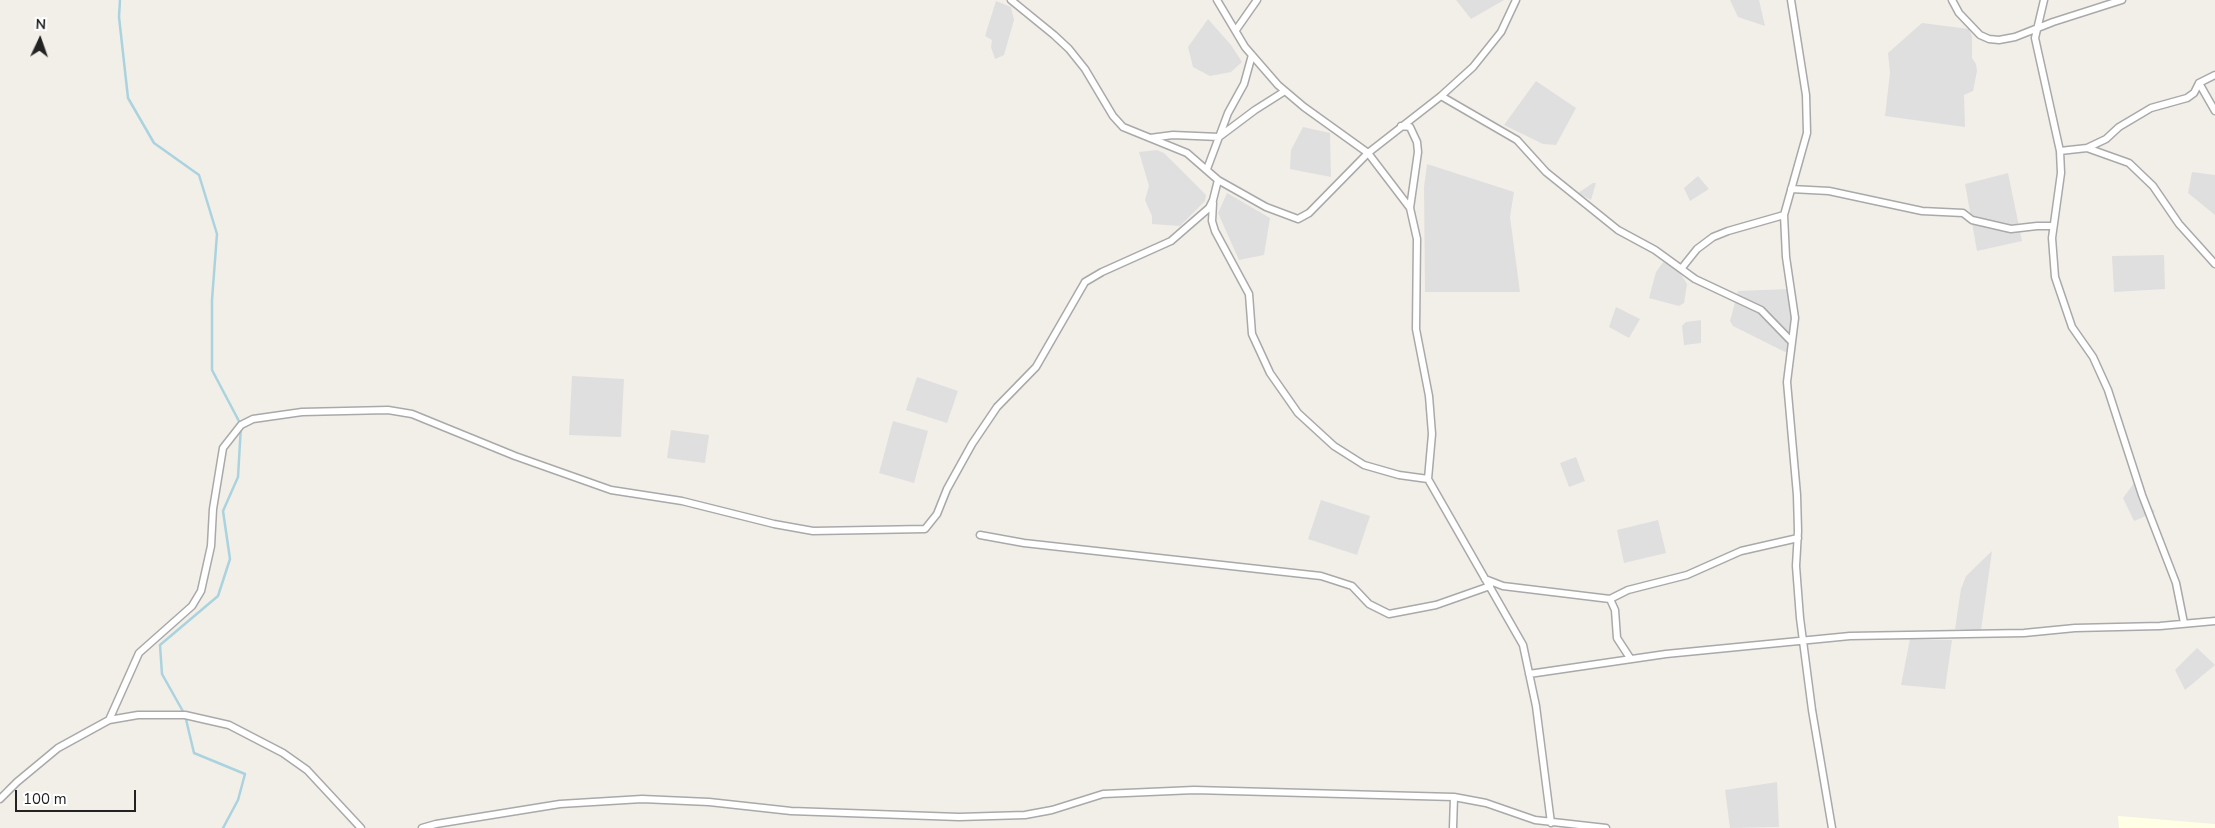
<!DOCTYPE html>
<html>
<head>
<meta charset="utf-8">
<style>
	body { margin:0 }
	#map { position:relative; width:2215px; height:828px; overflow:hidden; background:#f2efe9; font-family:"Nunito Sans",sans-serif }
	canvas { display:block }
	.north { position:absolute; left:15px; top:15px; width:50px; height:50px; -webkit-text-stroke:4px #fff; paint-order:stroke; rotate:3deg; font-size:14px; font-weight:700; line-height:20px; text-align:center; color:#222 }
	.north::after { content:''; display:block; margin:auto; width:18px; height:22px; background:#222; clip-path:polygon(50% 0,100% 100%,50% 72%,0 100%) }
	.scale { position:absolute; left:15px; top:790px; width:121px; height:22px; box-sizing:border-box; border:2px solid #222; border-top:0; padding-left:6px; font-size:15px; line-height:18px; white-space:nowrap; color:#222; -webkit-text-stroke:4px #fff; paint-order:stroke }
</style>
</head>
<body>
<div id="map">
<canvas width="2215" height="828"></canvas>
<div class="north">N</div>
<div class="scale">100 m</div>
</div>
<script>
const ctx = document.querySelector('canvas').getContext('2d');
ctx.lineJoin = 'round';
function fill(path, color) {
  ctx.fillStyle = color;
  ctx.fill(path, 'evenodd');
}
function poly(rows) {
  const path = new Path2D();
  for (const r of rows) {
    path.moveTo(r[0], r[1]);
    for (let i = 2; i < r.length; i += 2) path.lineTo(r[i], r[i + 1]);
  }
  return path;
}
function stroke(path, color, width, dash) {
  ctx.strokeStyle = color;
  ctx.lineWidth = width;
  ctx.lineCap = dash ? 'butt' : 'round';
  ctx.setLineDash(dash || []);
  ctx.stroke(path);
}
fill(poly([
	[1456,0,1504,0,1471,19],
	[1730,0,1759,0,1765,26,1738,17],
	[996,1,1011,7,1014,20,1004,55,995,59,991,47,992,40,985,36],
	[1208,19,1231,45,1242,62,1231,72,1210,76,1193,67,1188,47],
	[1922,23,1969,29,1972,36,1972,58,1976,64,1977,71,1973,91,1964,95,1965,127,1885,116,1890,73,1888,53],
	[1536,81,1576,108,1556,145,1543,144,1504,125],
	[1303,127,1330,133,1331,177,1290,169,1291,150],
	[1157,150,1164,153,1206,195,1205,201,1180,226,1152,224,1152,216,1145,200,1149,186,1139,152],
	[1427,164,1514,192,1510,217,1520,292,1425,292,1424,187],
	[2192,172,2215,175,2215,215,2188,193],
	[2008,173,2022,241,1977,251,1965,184],
	[1698,176,1709,189,1690,201,1684,188],
	[1593,183,1596,183,1591,200,1578,193],
	[1227,193,1270,218,1264,255,1239,260,1218,213],
	[2164,255,2165,289,2114,292,2112,256],
	[1664,261,1678,270,1687,284,1684,303,1679,306,1649,298,1656,272],
	[1789,289,1795,315,1789,351,1785,352,1733,326,1730,321,1738,291],
	[1616,307,1640,319,1629,338,1609,327],
	[1701,320,1701,343,1684,345,1682,326,1686,322],
	[572,376,624,379,621,437,569,435],
	[917,377,958,391,947,423,906,410],
	[893,421,928,431,914,483,879,473],
	[671,430,709,435,705,463,667,458],
	[1576,457,1585,481,1569,487,1560,463],
	[2134,483,2155,512,2134,521,2123,498],
	[1321,500,1370,516,1357,555,1308,539],
	[1658,520,1666,553,1624,563,1617,530],
	[1992,551,1981,630,1955,629,1961,589,1966,576],
	[1910,639,1952,640,1945,689,1901,685],
	[2197,648,2215,665,2185,690,2175,670],
	[1777,782,1779,827,1730,828,1725,790]
]), '#e0dfdf');
fill(poly([
	[2118,816,2215,824,2215,828,2119,828]
]), '#ffffe5');
stroke(poly([
	[120,0,119,17,128,98,154,143,199,175,217,234,212,300,212,370,241,425,238,477,223,511,230,559,218,596,160,645,162,674,185,715,194,753,245,774,238,800,223,828]
]), '#aad3df', 2.5);
const minor = poly([
	[1011,0,1054,35,1069,49,1085,69,1113,116,1123,127,1187,153,1218,180,1266,207,1298,219,1309,213,1368,153,1441,96,1473,67,1501,32,1516,0],
	[1217,0,1245,47,1278,85,1304,107,1368,153,1410,208,1417,239,1416,329,1429,396,1432,434,1428,479,1523,645,1536,706,1551,823],
	[1791,0,1806,95,1807,133,1784,215,1786,257,1795,318,1787,382,1797,495,1798,531,1796,566,1800,618,1812,710,1832,828],
	[1952,0,1959,13,1980,35,1989,39,1999,40,2015,37,2053,22,2122,0],
	[2044,0,2035,38,2060,151,2061,173,2052,238,2055,277,2072,327,2093,357,2108,390,2142,495,2176,583,2184,623],
	[1236,30,1257,0],
	[2199,83,2215,111],
	[1441,96,1517,140,1546,172,1618,230,1655,250,1695,279,1761,310,1792,342],
	[1401,126,1410,127,1417,142,1418,152,1410,208],
	[1150,138,1173,135,1219,137,1255,110,1285,91],
	[2087,148,2106,139,2119,127,2151,108,2187,98,2194,93,2199,83,2215,75],
	[2060,151,2087,148,2129,163,2153,186,2179,224,2215,264],
	[1207,169,1228,113,1244,84,1252,55],
	[1791,189,1829,191,1922,211,1963,213,1972,220,2011,229,2037,226,2053,226],
	[1213,203,1212,221,1215,231,1249,294,1252,334,1270,373,1298,413,1334,446,1364,465,1399,475,1428,479],
	[1681,269,1697,249,1713,237,1728,231,1784,215],
	[980,535,1024,543,1321,576,1352,586,1369,604,1389,614,1436,605,1490,586],
	[1485,579,1503,586,1610,599,1615,610,1617,638,1630,658],
	[1610,599,1628,590,1687,575,1741,551,1798,538],
	[1529,674,1666,654,1850,636,2024,633,2075,628,2160,626,2215,621],
	[109,720,139,653,192,606,201,591,211,546,213,509,223,448,241,425,253,419,302,412,388,410,412,414,515,456,611,490,682,501,774,524,813,531,925,529,937,514,947,489,972,444,997,407,1036,367,1085,282,1102,272,1171,241,1209,208,1213,200,1218,180],
	[0,799,17,782,58,748,109,720,138,715,185,715,229,725,283,753,307,770,361,828],
	[422,828,436,824,560,804,642,799,709,802,791,811,959,817,1025,815,1052,810,1103,794,1194,790,1454,797,1486,803,1535,820,1606,828],
	[1453,828,1454,797]
]);
stroke(minor, '#a9a9a9', 9);
stroke(minor, '#fff', 6);
</script>
</body>
</html>
